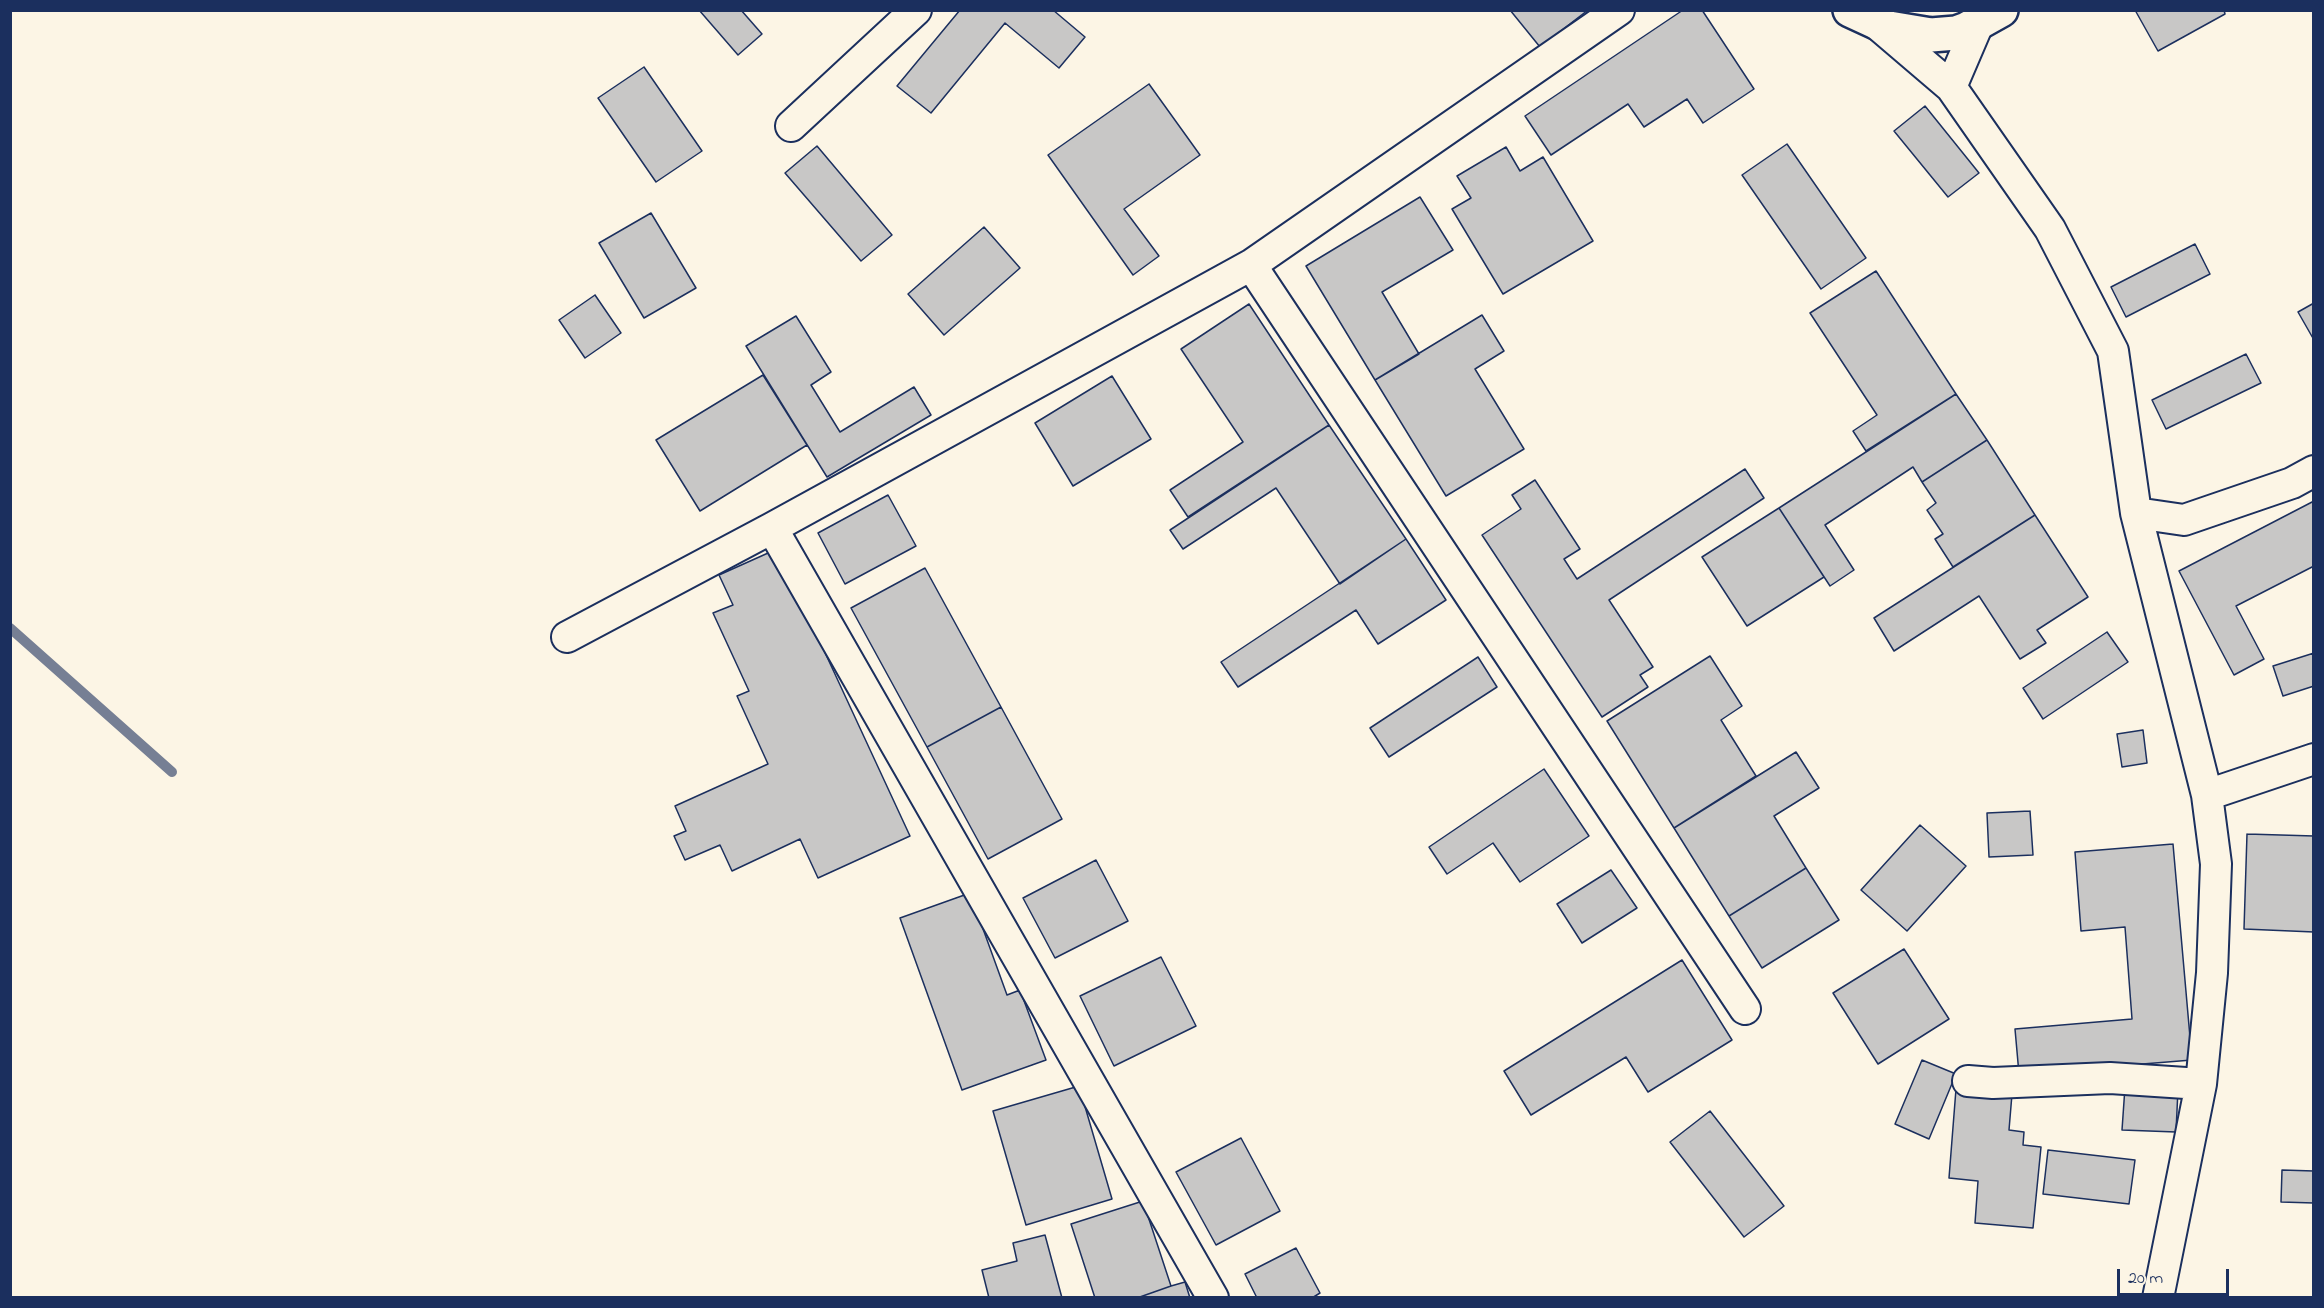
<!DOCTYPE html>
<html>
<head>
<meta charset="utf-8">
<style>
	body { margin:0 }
	#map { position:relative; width:2324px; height:1308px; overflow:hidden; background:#fcf5e5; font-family:"Indie Flower",sans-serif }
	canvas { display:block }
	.frame { position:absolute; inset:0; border:12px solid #1b2f5e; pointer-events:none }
	.scale { position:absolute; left:2117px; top:1269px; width:112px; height:27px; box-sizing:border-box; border:3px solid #1b2f5e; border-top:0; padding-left:8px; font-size:18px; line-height:21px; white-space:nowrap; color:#1b2f5e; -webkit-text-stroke:4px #fcf5e5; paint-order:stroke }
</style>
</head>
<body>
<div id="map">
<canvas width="2324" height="1308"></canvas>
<div class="frame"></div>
<div class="scale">20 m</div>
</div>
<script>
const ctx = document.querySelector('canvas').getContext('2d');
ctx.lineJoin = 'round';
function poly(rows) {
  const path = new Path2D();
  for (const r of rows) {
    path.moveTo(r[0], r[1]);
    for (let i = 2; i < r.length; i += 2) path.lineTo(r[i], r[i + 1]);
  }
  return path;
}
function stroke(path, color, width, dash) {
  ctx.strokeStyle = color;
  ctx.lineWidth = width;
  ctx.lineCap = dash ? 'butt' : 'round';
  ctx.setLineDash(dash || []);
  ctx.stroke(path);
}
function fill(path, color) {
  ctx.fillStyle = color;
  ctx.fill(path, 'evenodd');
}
stroke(poly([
	[10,628,172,772]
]), '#767f94', 10);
const building = poly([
	[699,10,741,10,762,34,738,55,699,10],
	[960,10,1053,10,1085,37,1059,68,1005,23,931,113,897,86,960,10],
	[1510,10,1588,10,1540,47,1510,10],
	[1683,10,1702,10,1754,89,1703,123,1687,99,1644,127,1628,104,1551,155,1525,116,1683,10],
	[2135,10,2224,10,2225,14,2158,51,2135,10],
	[644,67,702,151,656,182,598,98,644,67],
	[1149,84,1200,155,1124,209,1159,256,1133,275,1048,155,1149,84],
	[1925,106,1979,173,1948,197,1894,131,1925,106],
	[1787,144,1866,258,1821,289,1742,175,1787,144],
	[817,146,892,235,861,261,785,173,817,146],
	[1506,147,1520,171,1543,157,1593,241,1503,294,1452,209,1471,198,1457,176,1506,147],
	[1420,197,1453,250,1382,292,1419,354,1375,380,1306,266,1420,197],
	[651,213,696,288,644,318,599,243,651,213],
	[984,227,1020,268,944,335,908,294,984,227],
	[2195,244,2210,274,2126,317,2111,287,2195,244],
	[1876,271,1956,394,1866,451,1853,431,1877,415,1810,313,1876,271],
	[595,295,621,333,585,358,559,320,595,295],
	[2314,303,2314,340,2298,312,2314,303],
	[1249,304,1329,425,1188,517,1170,490,1243,442,1181,349,1249,304],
	[1482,315,1504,351,1475,369,1524,449,1446,496,1375,380,1482,315],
	[796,316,831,372,811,385,840,432,914,387,931,415,827,477,746,346,796,316],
	[2246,354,2261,383,2166,429,2152,400,2246,354],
	[763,375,807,445,700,511,656,440,763,375],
	[1112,376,1151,439,1073,486,1035,423,1112,376],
	[1956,394,1987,440,1922,482,1913,467,1825,525,1854,570,1830,586,1779,508,1956,394],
	[1329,425,1406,539,1340,584,1276,488,1183,549,1170,530,1329,425],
	[1987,440,2035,515,1953,567,1935,539,1943,534,1927,510,1936,503,1922,482,1987,440],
	[1745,469,1764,498,1609,600,1653,667,1640,675,1648,687,1602,717,1482,535,1521,509,1512,495,1535,480,1580,549,1564,559,1577,579,1745,469],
	[888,495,916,546,845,584,818,533,888,495],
	[2314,501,2314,566,2236,606,2264,659,2234,675,2179,571,2314,501],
	[1779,508,1824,577,1747,626,1702,557,1779,508],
	[2035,515,2088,597,2037,630,2046,643,2020,659,1979,596,1894,651,1874,618,2035,515],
	[1406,539,1446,600,1378,644,1356,610,1238,687,1221,662,1406,539],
	[777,549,910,836,818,878,800,839,732,871,720,845,685,860,674,836,686,831,675,806,768,764,737,696,749,691,713,613,733,605,719,575,777,549],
	[925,568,1001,707,927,747,851,608,925,568],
	[2107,632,2128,662,2043,719,2023,688,2107,632],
	[2314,653,2314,686,2283,696,2273,666,2314,653],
	[1710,656,1742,706,1721,720,1756,776,1674,828,1607,721,1710,656],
	[1478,657,1497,687,1389,757,1370,728,1478,657],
	[1001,707,1062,819,988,859,927,747,1001,707],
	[2143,730,2147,763,2122,767,2117,734,2143,730],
	[1796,752,1819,788,1774,816,1806,868,1729,916,1674,828,1796,752],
	[1544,769,1589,836,1520,882,1493,843,1447,874,1429,847,1544,769],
	[2030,811,2033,855,1989,857,1987,813,2030,811],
	[1920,825,1966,866,1907,931,1861,890,1920,825],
	[2247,834,2314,836,2314,932,2244,929,2247,834],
	[2173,844,2192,1060,2019,1074,2015,1029,2132,1019,2125,927,2081,931,2075,852,2173,844],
	[1096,860,1128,921,1055,958,1023,898,1096,860],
	[1806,868,1839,920,1762,968,1729,916,1806,868],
	[1611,870,1637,908,1582,943,1557,904,1611,870],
	[970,893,1007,995,1020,990,1046,1060,962,1090,900,918,970,893],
	[1904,949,1949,1019,1878,1064,1833,993,1904,949],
	[1161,957,1196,1026,1114,1066,1080,996,1161,957],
	[1682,960,1732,1040,1648,1092,1626,1057,1531,1115,1504,1071,1682,960],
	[1922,1060,1956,1074,1929,1139,1895,1124,1922,1060],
	[1079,1086,1112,1199,1026,1225,993,1111,1079,1086],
	[2125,1087,2178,1089,2176,1132,2122,1130,2125,1087],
	[1956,1089,2012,1094,2009,1130,2024,1132,2023,1145,2041,1147,2033,1228,1975,1223,1978,1181,1949,1178,1956,1089],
	[1710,1111,1784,1206,1744,1237,1670,1142,1710,1111],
	[1241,1138,1280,1211,1216,1245,1176,1172,1241,1138],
	[2048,1150,2135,1160,2129,1204,2043,1194,2048,1150],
	[2282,1170,2314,1171,2314,1203,2281,1202,2282,1170],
	[1143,1201,1171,1286,1137,1298,1095,1298,1071,1224,1143,1201],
	[1045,1235,1062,1298,989,1298,982,1270,1017,1261,1013,1243,1045,1235],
	[1296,1248,1320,1293,1312,1298,1257,1298,1245,1274,1296,1248],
	[1185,1282,1190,1298,1137,1298,1171,1286,1185,1282]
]);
fill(building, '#c8c7c6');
stroke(building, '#1b2f5e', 1.5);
const street = poly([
	[1876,23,1951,87],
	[1978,24,1951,87,2050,229,2113,351,2136,513,2207,795,2216,864,2212,973,2201,1084,2158,1298],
	[791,126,916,10],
	[1251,265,1745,1009],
	[2136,513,2184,520,2292,483,2314,471],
	[772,528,1213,1298],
	[567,637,772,528,1251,265,1619,10],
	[2207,795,2314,759],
	[1968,1081,1993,1083,2110,1078,2201,1084]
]);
const secondary = poly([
	[1850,10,1889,28,1931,35,1956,33,1967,29,2001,10]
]);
stroke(street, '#1b2f5e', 34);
stroke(secondary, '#1b2f5e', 38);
stroke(street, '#fcf5e5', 30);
stroke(secondary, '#fcf5e5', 33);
</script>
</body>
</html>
